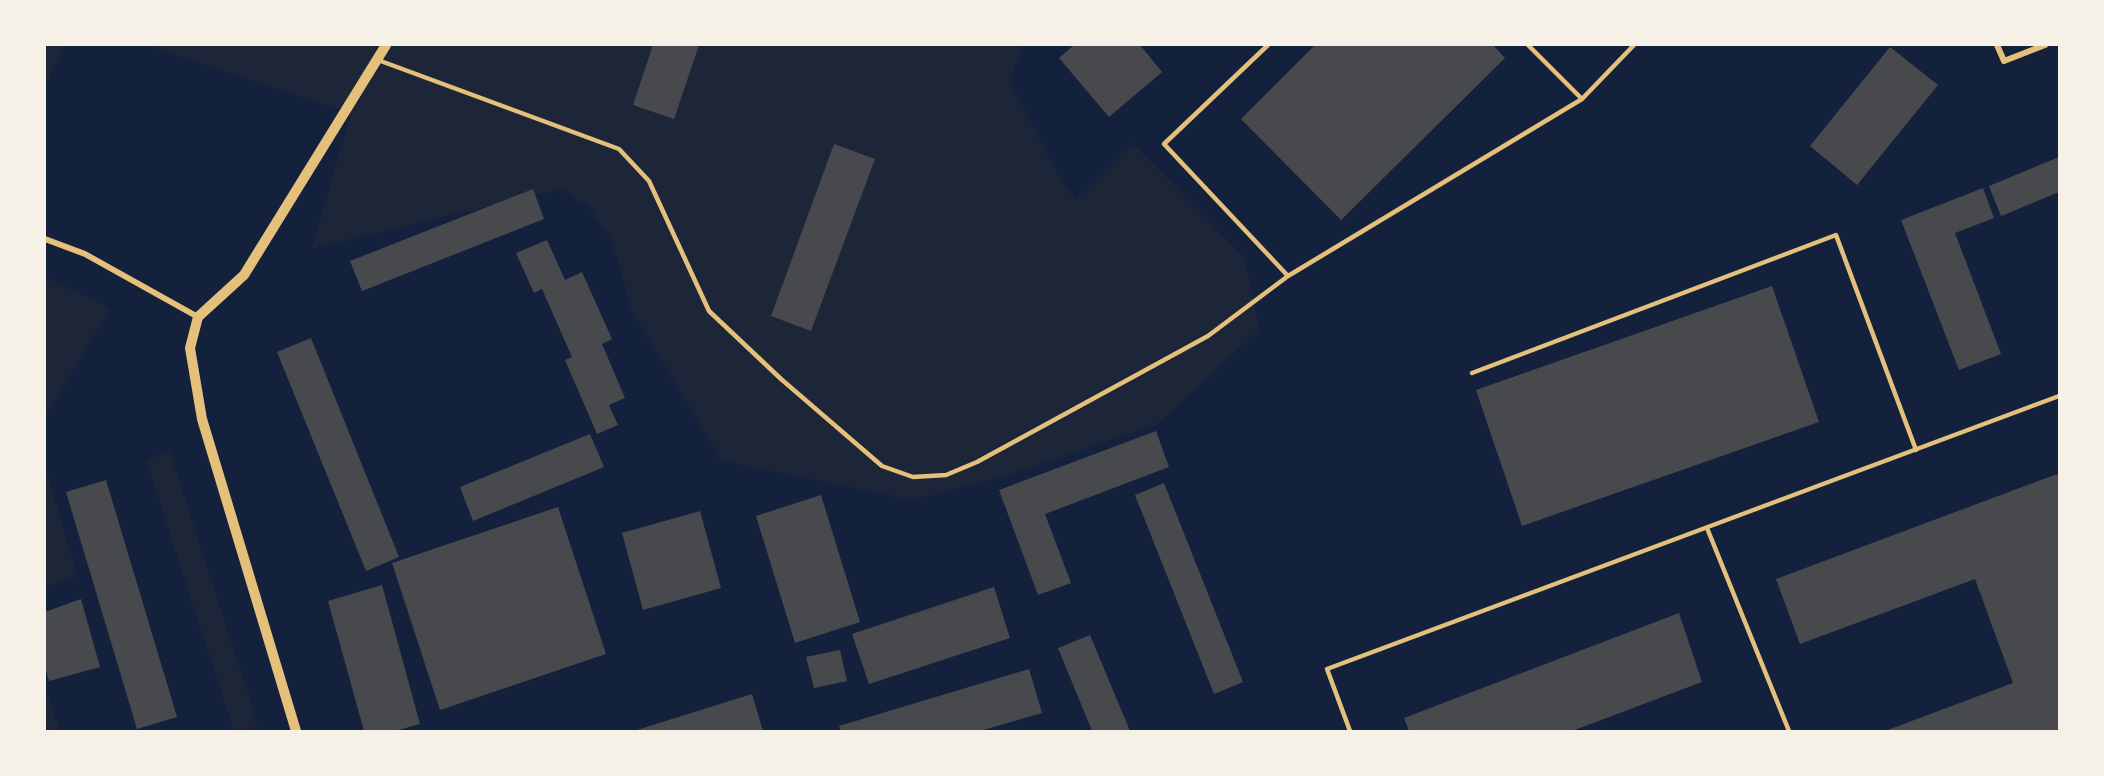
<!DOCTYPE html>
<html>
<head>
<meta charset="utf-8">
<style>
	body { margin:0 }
	#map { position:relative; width:2104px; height:776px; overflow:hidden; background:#14213d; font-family:Roboto,sans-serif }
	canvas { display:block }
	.frame { position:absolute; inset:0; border:46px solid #f6f1e7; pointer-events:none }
</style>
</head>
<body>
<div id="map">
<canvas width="2104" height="776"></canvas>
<div class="frame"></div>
</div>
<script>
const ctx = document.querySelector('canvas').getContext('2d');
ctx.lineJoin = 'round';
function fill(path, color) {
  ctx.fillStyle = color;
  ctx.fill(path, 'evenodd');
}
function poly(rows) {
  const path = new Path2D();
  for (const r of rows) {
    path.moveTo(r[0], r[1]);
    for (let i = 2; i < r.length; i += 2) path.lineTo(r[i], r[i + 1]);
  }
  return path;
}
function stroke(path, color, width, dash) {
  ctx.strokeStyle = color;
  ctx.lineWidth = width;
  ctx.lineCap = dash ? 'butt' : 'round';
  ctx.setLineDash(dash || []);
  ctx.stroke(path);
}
fill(poly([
	[45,45,66,45,45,86],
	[146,45,1024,45,1009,80,1063,184,1076,200,1133,143,1245,258,1259,330,1156,425,999,478,913,500,722,461,630,307,622,273,610,238,590,208,562,189,312,248,351,113],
	[45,277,110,308,45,418],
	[170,452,258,725,242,731,234,731,146,460],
	[45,466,77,575,45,587],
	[45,687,60,731,45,731]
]), '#1d2539');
fill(poly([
	[653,45,699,45,674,119,633,105],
	[1074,45,1140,45,1162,72,1109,117,1059,58],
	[1315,45,1493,45,1505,58,1341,220,1241,119],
	[1890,47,1938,85,1857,185,1810,146],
	[834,144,875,159,811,331,771,316],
	[2059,157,2059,192,2001,216,1989,186],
	[1983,188,1994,218,1955,233,2001,354,1959,370,1901,220],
	[533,189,544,219,362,291,350,261],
	[547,240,565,280,582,272,612,339,602,344,625,398,609,405,618,425,597,434,565,360,572,357,542,289,534,293,516,253],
	[1772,286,1819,422,1522,526,1476,390],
	[311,338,399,557,366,571,277,352],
	[1156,431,1169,467,1045,514,1071,583,1038,595,999,490],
	[590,434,604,467,473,521,460,487],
	[2057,474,2059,479,2059,731,1885,731,2013,683,1975,579,1800,644,1776,579],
	[106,480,177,717,137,729,66,492],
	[1164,483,1243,682,1214,694,1135,495],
	[821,495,860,622,795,643,756,516],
	[558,507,606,654,440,710,392,563],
	[700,511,721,588,643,610,622,533],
	[382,585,420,724,395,731,364,731,328,601],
	[994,587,1010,638,869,684,852,634],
	[81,599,100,667,49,681,45,666,45,612],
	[1679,613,1702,682,1572,731,1409,731,1404,718],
	[1090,635,1130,731,1092,731,1058,648],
	[840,650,847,681,814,688,806,657],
	[1029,669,1042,713,980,731,841,731,839,726],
	[752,694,763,731,637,731,637,730]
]), '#48494c');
stroke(poly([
	[1268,45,1164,144,1288,276],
	[1528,45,1582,99],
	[378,60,619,149,649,181,709,311,781,379,882,466,913,477,946,475,977,462,1208,336,1288,276,1582,99,1634,45],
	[1472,373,1836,235,1916,450],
	[1707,528,1789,731],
	[1350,731,1327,669,2059,396]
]), '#e5c07b', 4.5);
stroke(poly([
	[1997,45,2004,61,2045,45],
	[45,239,85,254,198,317]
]), '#e5c07b', 6);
stroke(poly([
	[296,731,202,419,190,348,198,317,244,275,386,45]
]), '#e5c07b', 10);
</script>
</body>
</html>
